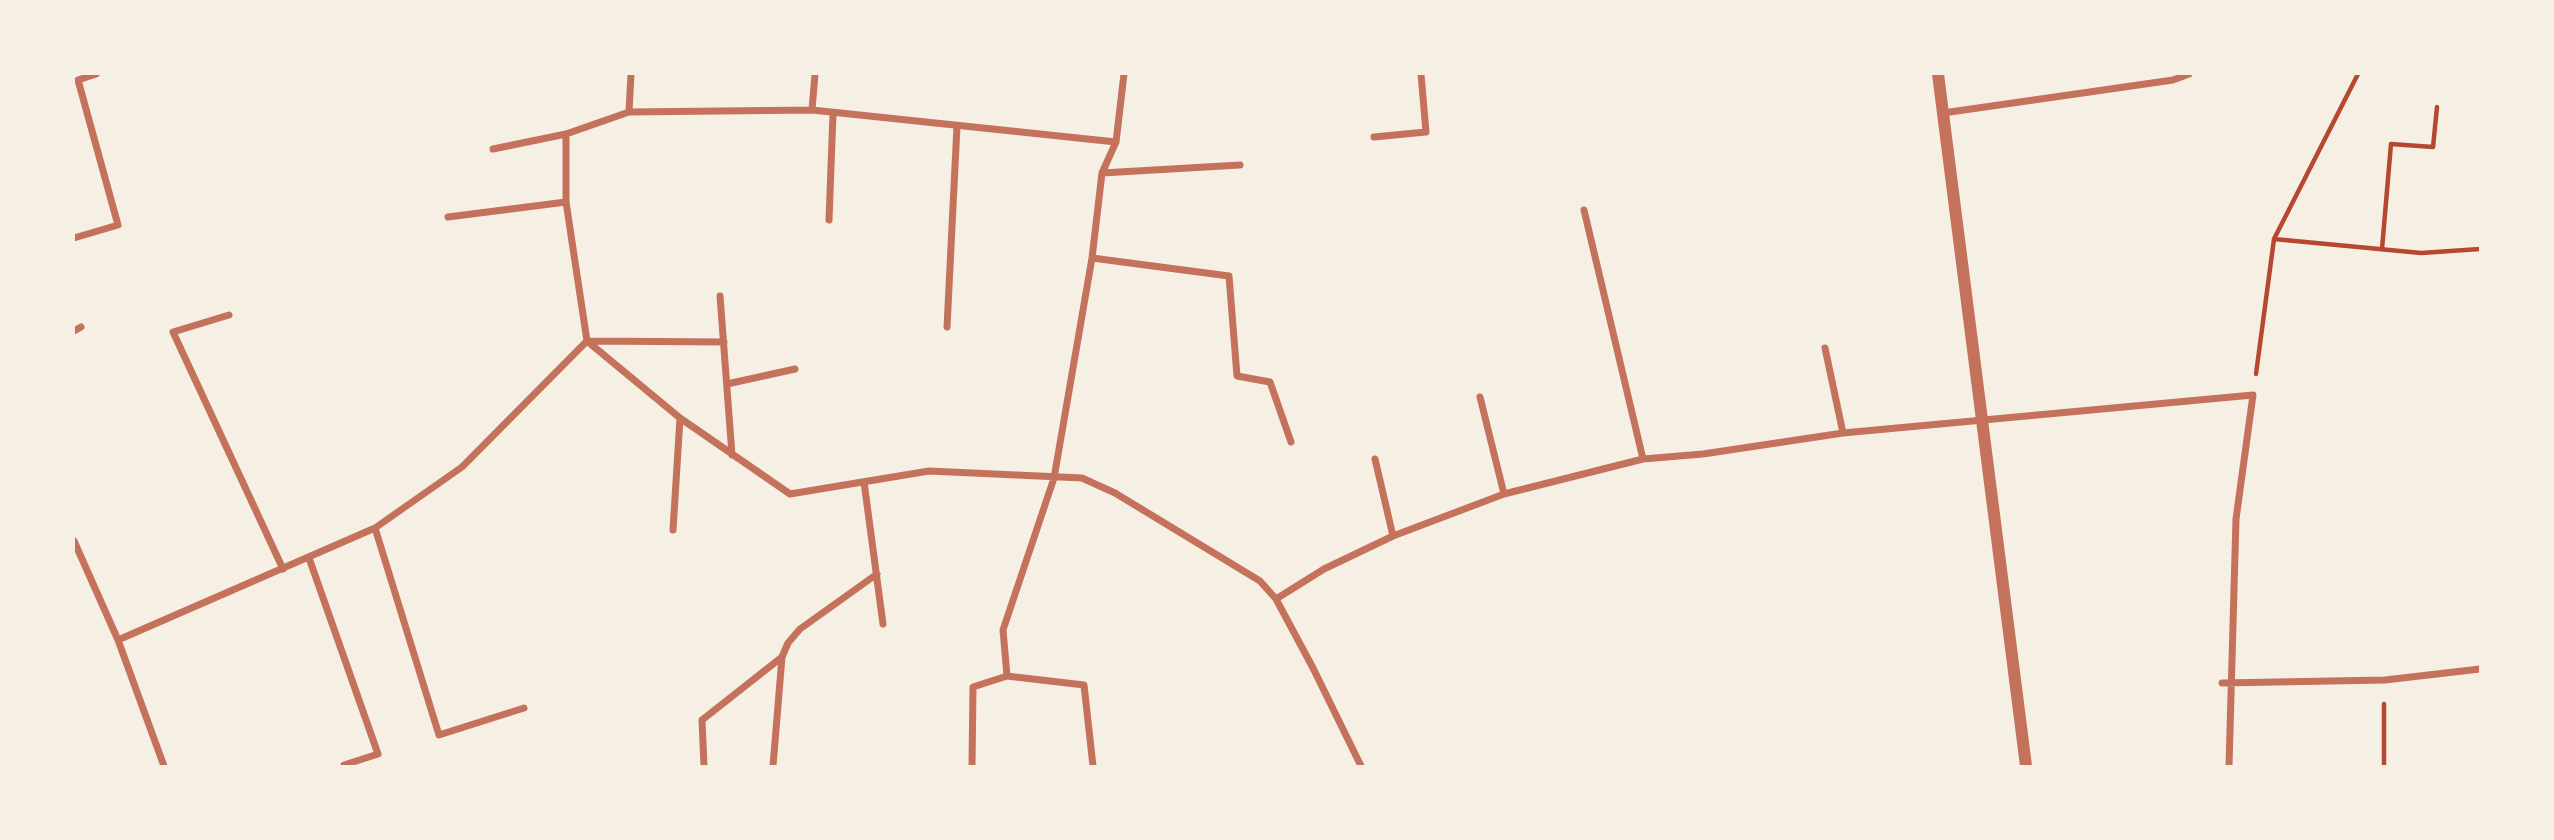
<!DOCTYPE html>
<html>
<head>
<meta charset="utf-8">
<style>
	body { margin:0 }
	#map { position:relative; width:2554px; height:840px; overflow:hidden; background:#f6efe4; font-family:"Fira Sans",sans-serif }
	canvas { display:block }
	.frame { position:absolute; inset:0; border:75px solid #f6efe4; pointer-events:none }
</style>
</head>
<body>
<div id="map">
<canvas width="2554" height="840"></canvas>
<div class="frame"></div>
</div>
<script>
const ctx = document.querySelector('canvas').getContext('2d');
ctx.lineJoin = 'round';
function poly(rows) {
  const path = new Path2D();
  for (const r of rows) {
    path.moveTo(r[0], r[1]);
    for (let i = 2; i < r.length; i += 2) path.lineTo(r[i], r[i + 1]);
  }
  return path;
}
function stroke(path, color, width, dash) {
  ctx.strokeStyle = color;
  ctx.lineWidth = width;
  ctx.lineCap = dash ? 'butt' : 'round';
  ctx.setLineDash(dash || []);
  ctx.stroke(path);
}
stroke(poly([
	[2274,239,2421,253,2480,249],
	[2382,249,2391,144,2433,147,2437,107],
	[2256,374,2274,239,2358,74],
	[2384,766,2384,704]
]), '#b5482f', 4.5);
stroke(poly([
	[812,110,815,74],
	[629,112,631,74],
	[1943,113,2173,80,2189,74],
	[566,134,566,202,587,341],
	[1374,137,1426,132,1421,74],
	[493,149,566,134,629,112,812,110,1116,142],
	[1102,173,1240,165],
	[1584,210,1643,459],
	[448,217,566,202],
	[829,220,833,114],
	[74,238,118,225,78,80,96,74],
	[1092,258,1229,276,1237,376,1270,382,1291,442],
	[720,296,732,455],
	[229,315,173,332,283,569],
	[947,327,957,126],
	[74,331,81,327],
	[587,341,680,418,790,494,929,471,1082,478,1115,493,1260,581,1276,599,1313,668,1361,766],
	[587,341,724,342],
	[1825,348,1843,433],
	[727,384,795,369],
	[1480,397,1504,494],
	[1375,459,1393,536],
	[864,482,883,624],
	[375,528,439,735,524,708],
	[673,530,680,418],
	[74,541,118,640,164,766],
	[309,558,378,754,344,765],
	[1276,599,1324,569,1393,536,1504,494,1643,459,1703,454,1843,433,2253,395,2236,519,2229,766],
	[118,640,375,528,462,467,587,341],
	[1007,676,1003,630,1054,478,1092,258,1102,173,1116,142,1124,74],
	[2222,683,2385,680,2480,669],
	[704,766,702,720,782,657],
	[773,766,782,657,788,643,800,629,877,574],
	[972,766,973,687,1007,676,1084,685,1093,766]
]), '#c5725c', 7);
stroke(poly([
	[1938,74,2026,766]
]), '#c5725c', 12);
</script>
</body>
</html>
